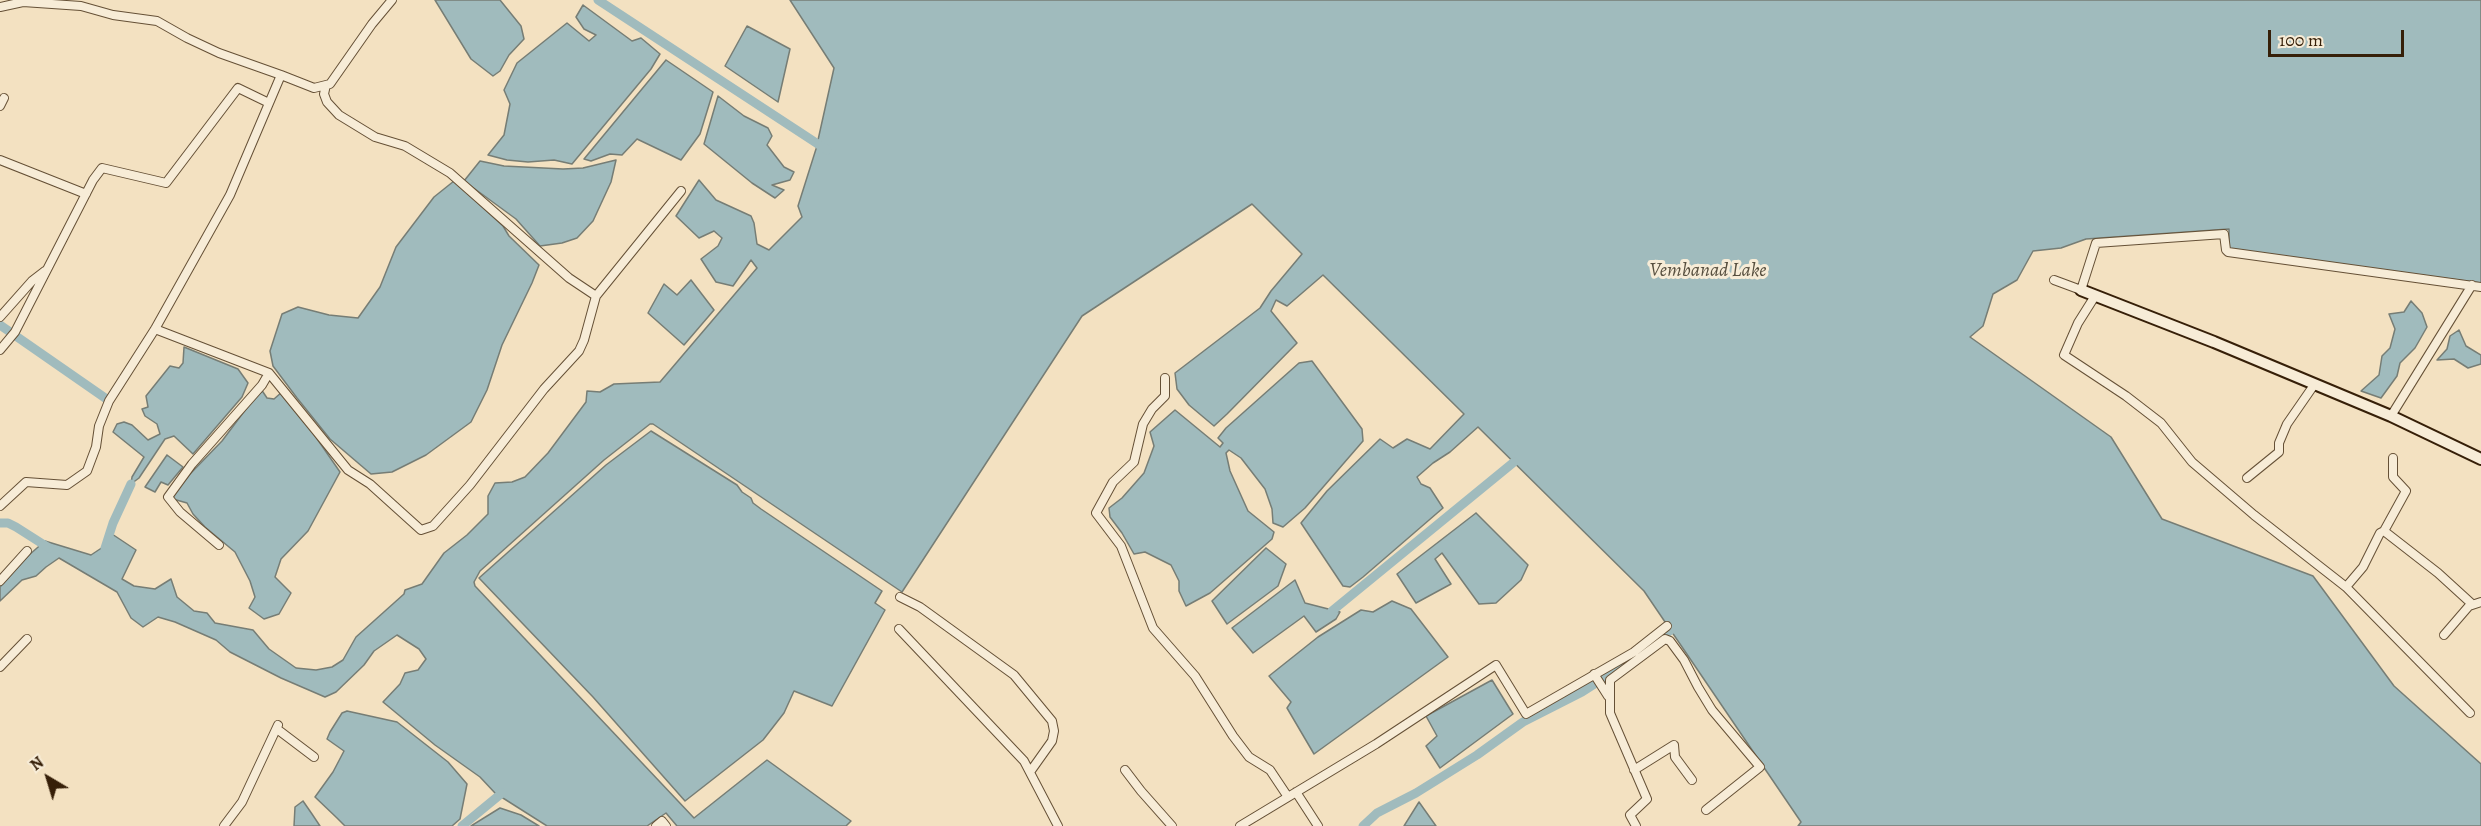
<!DOCTYPE html>
<html>
<head>
<meta charset="utf-8">
<style>
	body { margin:0 }
	#map { position:relative; width:2481px; height:826px; overflow:hidden; background:#f3e1c1; font-family:Alegreya,serif }
	canvas { display:block }
	.north { position:absolute; left:18px; top:748px; width:60px; height:60px; -webkit-text-stroke:4px #f7ecd7; paint-order:stroke; rotate:322deg; font-size:16px; font-weight:700; line-height:24px; text-align:center; color:#361f08 }
	.north::after { content:''; display:block; margin:auto; width:21px; height:27px; background:#361f08; clip-path:polygon(50% 0,100% 100%,50% 72%,0 100%) }
	.scale { position:absolute; left:2268px; top:30px; width:136px; height:27px; box-sizing:border-box; border:3px solid #361f08; border-top:0; padding-left:8px; font-size:18px; line-height:21px; white-space:nowrap; color:#361f08; -webkit-text-stroke:4px #f7ecd7; paint-order:stroke }
</style>
</head>
<body>
<div id="map">
<canvas width="2481" height="826"></canvas>
<div class="north">N</div>
<div class="scale">100 m</div>
</div>
<script>
const ctx = document.querySelector('canvas').getContext('2d');
ctx.lineJoin = 'round';
function fill(path, color) {
  ctx.fillStyle = color;
  ctx.fill(path, 'evenodd');
}
function poly(rows) {
  const path = new Path2D();
  for (const r of rows) {
    path.moveTo(r[0], r[1]);
    for (let i = 2; i < r.length; i += 2) path.lineTo(r[i], r[i + 1]);
  }
  return path;
}
function stroke(path, color, width, dash) {
  ctx.strokeStyle = color;
  ctx.lineWidth = width;
  ctx.lineCap = dash ? 'butt' : 'round';
  ctx.setLineDash(dash || []);
  ctx.stroke(path);
}
function drawText(font, color, halo, rows, align = 'center') {
  ctx.font = font + ' Alegreya,serif';
  ctx.lineWidth = 6;
  ctx.setLineDash([]);
  ctx.textBaseline = 'middle';
  ctx.strokeStyle = halo;
  ctx.fillStyle = color;
  for (const [text, x, y, turn = 0] of rows) {
    ctx.save();
    ctx.translate(x, y);
    ctx.rotate((+turn || 0) * Math.PI / 180);
    ctx.textAlign = isNaN(turn) ? turn : align;
    if (halo) ctx.strokeText(text, 0, 0);
    ctx.fillText(text, 0, 0);
    ctx.restore();
  }
}
const water = poly([
	[435,0,500,0,521,26,524,39,509,55,500,71,493,76,471,59,435,0],
	[790,0,2481,0,2481,283,2229,250,2229,229,2086,239,2061,248,2033,251,2017,280,1993,294,1983,326,1970,337,2111,437,2162,519,2313,576,2394,686,2481,764,2481,826,1798,826,1801,822,1644,591,1478,427,1450,452,1433,463,1417,477,1421,484,1430,488,1443,508,1363,577,1350,587,1343,586,1301,523,1327,491,1380,439,1393,448,1407,439,1430,449,1464,414,1323,275,1287,306,1276,300,1271,311,1297,343,1227,414,1214,426,1189,405,1177,389,1175,373,1260,308,1271,291,1302,254,1252,204,1082,316,902,592,653,424,650,424,604,460,480,571,474,582,475,586,694,818,767,760,851,821,846,826,677,826,666,813,647,826,547,826,495,793,480,777,435,745,383,702,400,684,405,673,418,670,426,659,419,649,397,635,374,651,364,665,336,692,325,697,281,678,230,652,216,640,175,622,158,617,143,627,131,618,117,592,59,558,46,567,36,576,22,580,0,601,0,587,29,555,45,541,91,555,103,547,112,534,136,550,122,579,134,586,155,589,171,579,177,597,194,611,207,613,215,623,253,630,269,649,296,668,316,670,332,667,343,660,356,637,404,594,405,590,422,584,444,553,467,535,488,514,488,496,495,483,512,482,525,477,548,453,586,402,587,391,600,392,614,384,660,382,757,268,751,260,733,286,716,282,701,259,718,246,722,238,714,231,699,238,676,216,699,180,716,200,751,216,754,223,757,244,769,250,802,217,798,206,816,149,834,68,790,0],
	[583,5,632,41,641,38,660,54,651,69,572,164,554,160,528,162,507,160,488,155,504,135,510,104,504,90,517,63,567,23,589,41,596,35,584,29,576,17,583,5],
	[747,26,790,49,778,102,725,66,747,26],
	[666,60,713,92,700,134,681,160,637,139,622,155,610,154,591,161,584,159,666,60],
	[718,96,744,116,768,128,772,136,767,145,784,167,794,172,790,180,772,185,784,190,775,198,752,183,704,144,718,96],
	[616,160,611,182,593,221,577,238,562,243,540,246,516,219,464,181,480,161,504,166,563,169,583,168,616,160],
	[454,181,503,226,509,236,539,265,532,283,502,345,487,390,471,422,426,455,392,472,371,474,330,439,297,398,273,366,270,351,282,314,298,307,329,315,358,318,380,287,396,247,434,197,454,181],
	[691,280,714,310,684,345,648,313,664,284,677,295,691,280],
	[2411,301,2422,313,2427,327,2415,348,2400,363,2397,376,2381,398,2361,391,2379,375,2382,356,2390,348,2395,329,2389,314,2404,312,2411,301],
	[2459,330,2466,346,2481,355,2481,364,2468,368,2454,359,2437,360,2447,349,2450,336,2459,330],
	[184,347,238,369,248,383,242,397,193,454,174,436,165,439,139,478,131,484,132,477,144,457,113,432,117,424,124,422,132,425,148,440,160,434,157,424,145,416,142,409,148,407,146,396,170,366,179,368,183,363,184,347],
	[1312,361,1362,429,1363,441,1305,508,1283,527,1273,523,1272,509,1265,489,1241,458,1229,450,1226,453,1230,471,1248,511,1274,532,1272,539,1210,593,1186,606,1179,591,1179,581,1171,565,1145,552,1134,554,1122,533,1110,517,1109,508,1122,498,1144,473,1154,446,1150,432,1175,410,1220,447,1223,443,1218,438,1226,428,1299,363,1312,361],
	[261,389,267,398,274,399,282,392,302,417,340,472,308,531,281,559,275,577,291,593,279,614,264,619,249,608,255,597,250,581,235,552,205,527,193,514,187,503,173,499,173,495,190,474,222,441,261,389],
	[651,431,737,485,742,492,751,498,753,503,761,509,882,591,875,603,885,610,832,706,794,691,784,713,763,740,685,801,593,697,479,578,606,465,651,431],
	[167,455,183,467,168,485,161,482,155,492,145,487,167,455],
	[1476,513,1528,565,1521,580,1496,603,1479,604,1442,553,1435,559,1451,584,1416,603,1397,574,1476,513],
	[1266,548,1286,564,1278,586,1227,624,1212,601,1266,548],
	[1295,580,1305,603,1340,612,1336,619,1316,632,1304,616,1253,653,1232,628,1295,580],
	[1392,601,1411,609,1448,657,1314,754,1287,708,1291,702,1269,676,1318,637,1361,610,1373,612,1392,601],
	[1492,680,1513,714,1440,768,1426,746,1437,736,1426,716,1492,680],
	[347,711,397,722,448,762,467,784,460,819,452,826,345,826,337,818,315,797,333,772,344,751,327,739,330,732,342,713,347,711],
	[303,801,312,814,320,826,294,826,295,807,303,801],
	[1419,802,1436,826,1404,826,1419,802],
	[500,808,521,815,539,826,471,826,500,808]
]);
fill(water, '#a0bbbd');
stroke(water, '#767d75', 1.5);
stroke(poly([
	[598,0,827,150],
	[0,325,108,400],
	[0,523,8,523,16,527,49,548],
	[105,548,113,523,131,484],
	[1332,611,1514,462],
	[462,826,502,793],
	[1363,826,1377,813,1416,793,1477,755,1523,722,1582,692,1618,669,1671,630]
]), '#a0bbbd', 9);
const street = poly([
	[0,7,23,2,81,6,113,15,157,21,187,38,219,53,281,75],
	[326,85,324,94,327,102,339,115,375,137,405,146,450,173,569,278,596,296],
	[0,106,4,98],
	[0,160,86,194],
	[2054,280,2081,290,2096,243,2224,234,2226,250,2228,252,2481,287],
	[2095,296,2078,323,2064,355,2126,396,2161,423,2192,462,2254,515,2346,587,2470,713],
	[0,317,32,281,45,271],
	[155,329,269,373,348,470,370,484,421,530,433,526,470,485,544,389,579,351,584,340,596,296,681,191],
	[0,350,15,332,93,180,102,168,166,183,238,88,269,103],
	[1165,378,1165,396,1152,409,1143,424,1134,462,1113,482,1096,513,1121,546,1153,628,1195,676,1233,736,1249,757,1270,770,1288,797],
	[2391,416,2472,285],
	[2247,478,2279,452,2279,443,2287,424,2314,385],
	[0,506,26,482,67,485,87,471,96,447,99,426,109,401,155,329,230,195,281,75,314,88,330,84,372,24,392,0],
	[2384,531,2406,491,2393,477,2393,458],
	[219,545,180,512,168,497,192,464,262,385,269,373],
	[0,581,27,551],
	[2346,587,2363,567,2380,533,2384,531,2438,573,2472,604],
	[900,597,920,607,1014,675,1052,721,1054,731,1052,741,1030,772],
	[899,629,1024,761,1058,826],
	[2444,635,2469,606,2481,602],
	[0,667,27,639],
	[1594,674,1608,696],
	[277,729,314,757],
	[1125,770,1141,791,1172,826],
	[1634,770,1674,745,1675,757,1692,780],
	[1296,792,1318,826],
	[224,826,242,802,278,725],
	[656,826,662,821,666,826],
	[1240,826,1376,744,1496,665,1526,714,1634,652,1667,626],
	[1636,826,1630,815,1647,799,1610,713,1610,680,1665,639,1670,641,1684,660,1698,687,1712,710,1760,767,1706,810]
]);
const secondary = poly([
	[2081,290,2214,342,2391,416,2481,459]
]);
stroke(street, '#655036', 10);
stroke(secondary, '#361f08', 14);
stroke(street, '#f7ecd7', 8);
stroke(secondary, '#f7ecd7', 10);
drawText('italic 20px', '#564e3e', '#f7ecd7', [
	["Vembanad Lake",1708,271]
]);
</script>
</body>
</html>
